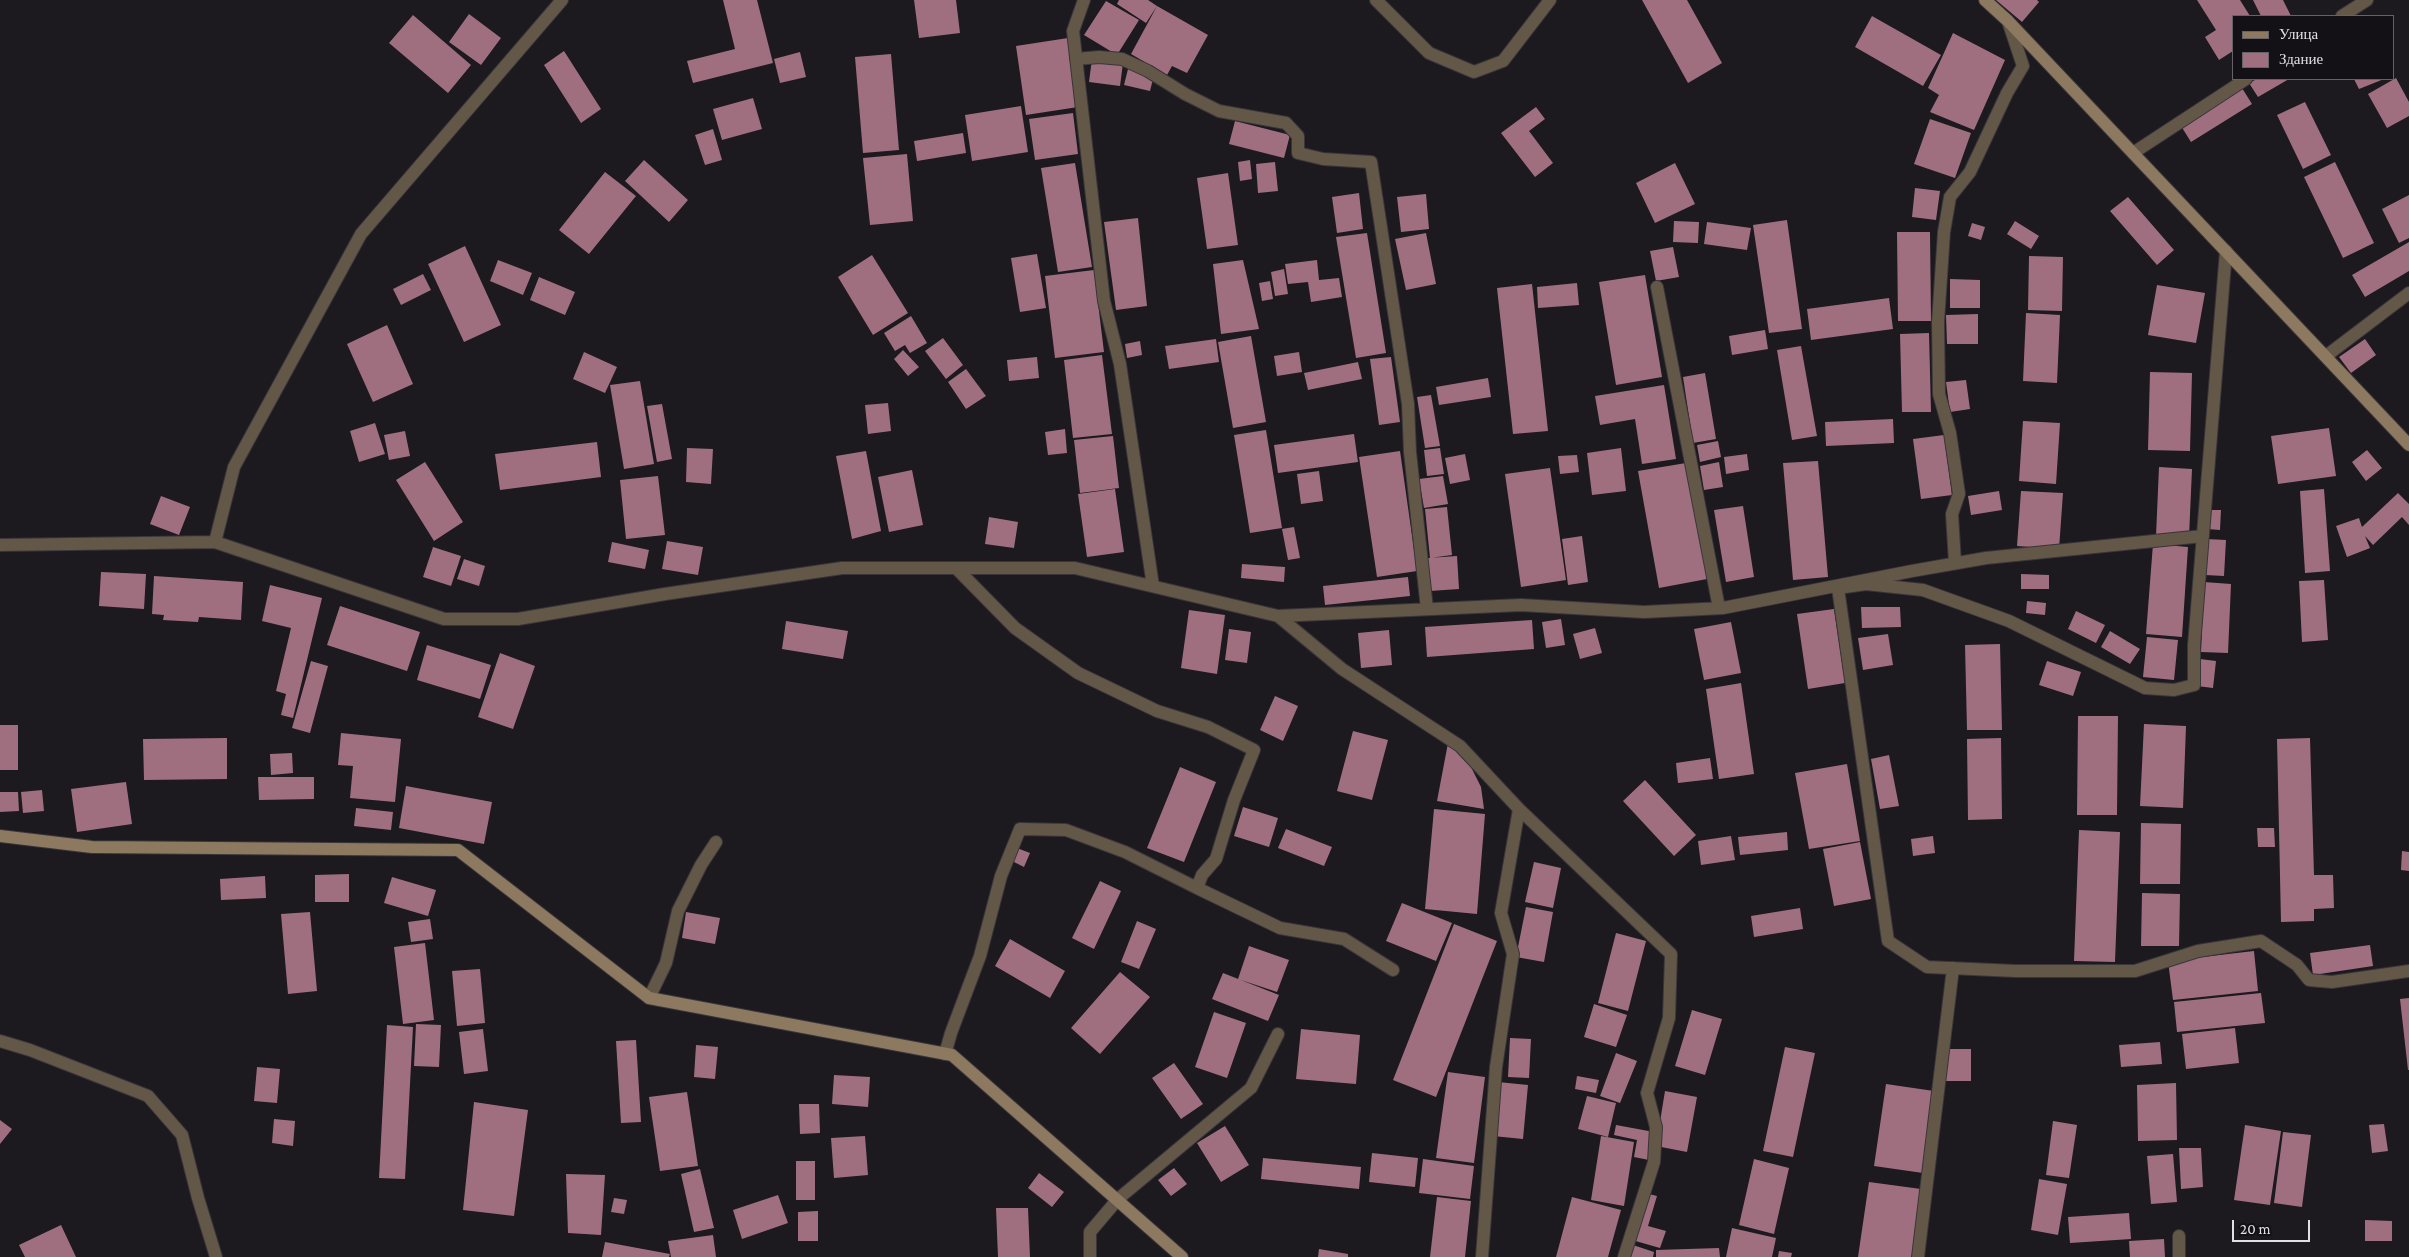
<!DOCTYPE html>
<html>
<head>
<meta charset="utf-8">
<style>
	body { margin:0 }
	#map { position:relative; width:2409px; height:1257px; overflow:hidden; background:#1c191f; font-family:"Crimson Pro",serif }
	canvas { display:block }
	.legend { position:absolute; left:2232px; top:15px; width:162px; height:65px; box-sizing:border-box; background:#131016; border:1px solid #666368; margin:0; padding:6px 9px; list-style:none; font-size:15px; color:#e2e0e4 }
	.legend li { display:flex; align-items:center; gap:10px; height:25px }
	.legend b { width:25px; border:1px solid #666368 }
	.scale { position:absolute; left:2232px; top:1220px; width:78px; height:22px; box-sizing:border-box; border:2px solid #e2e0e4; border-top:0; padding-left:6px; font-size:15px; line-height:18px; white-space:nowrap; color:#e2e0e4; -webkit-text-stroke:4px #131016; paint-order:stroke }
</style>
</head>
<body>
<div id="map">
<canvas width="2409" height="1257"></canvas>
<ul class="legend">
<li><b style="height:6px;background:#8c7960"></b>Улица</li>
<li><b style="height:14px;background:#a06f7f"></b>Здание</li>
</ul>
<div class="scale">20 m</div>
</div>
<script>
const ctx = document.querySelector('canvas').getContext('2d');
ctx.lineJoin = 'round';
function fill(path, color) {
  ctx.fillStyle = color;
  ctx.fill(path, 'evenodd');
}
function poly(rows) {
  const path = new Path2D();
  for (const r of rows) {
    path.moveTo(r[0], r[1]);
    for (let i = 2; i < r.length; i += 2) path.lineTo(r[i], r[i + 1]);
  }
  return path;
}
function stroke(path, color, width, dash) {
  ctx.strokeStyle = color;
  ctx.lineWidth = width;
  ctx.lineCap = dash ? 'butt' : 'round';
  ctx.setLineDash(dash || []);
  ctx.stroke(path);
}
fill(poly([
	[723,0,757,0,773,63,693,83,687,61,735,49],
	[914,0,956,0,960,33,919,38],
	[1119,0,1148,0,1157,6,1146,23,1117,4],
	[1642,0,1687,0,1722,63,1688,83],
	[1996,0,2037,0,2039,2,2022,22],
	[2197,0,2240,0,2250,16,2233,16,2233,51,2219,60,2205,37,2216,30],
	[2253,0,2283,0,2291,16,2261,16],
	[1106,1,1139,20,1117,55,1084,35],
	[1157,6,1208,35,1187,73,1172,66,1167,75,1131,54],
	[469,14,501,38,481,65,449,42],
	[413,15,471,65,448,93,389,43],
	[1872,16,1941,55,1923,86,1855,47],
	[1953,33,2005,60,1974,130,1930,112,1939,95,1928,88],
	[1068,38,1078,107,1026,115,1016,46],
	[564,51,601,109,581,123,544,65],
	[800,52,806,77,780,83,774,59],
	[891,54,899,150,863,153,855,57],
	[1092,59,1123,63,1120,86,1089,82],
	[1128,69,1154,75,1150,91,1124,85],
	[2396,78,2409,102,2409,116,2387,128,2368,94],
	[2257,79,2289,79,2258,97,2249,83],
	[2354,79,2384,79,2359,89],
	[2242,88,2252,104,2191,142,2181,126],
	[753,98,762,129,722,140,713,109],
	[2305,102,2331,155,2303,169,2277,115],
	[1021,106,1028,152,972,161,965,115],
	[1536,107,1545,119,1529,131,1553,163,1535,177,1501,133],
	[1073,113,1078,154,1035,160,1029,119],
	[1930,119,1971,133,1955,178,1914,164],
	[1235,121,1290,135,1284,158,1229,144],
	[713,129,722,160,705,165,695,135],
	[963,133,966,153,917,161,914,141],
	[907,154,913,221,870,225,863,158],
	[644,160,688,200,669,222,625,181],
	[1250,160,1252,179,1240,181,1238,162],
	[1275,162,1278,191,1258,193,1256,164],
	[2335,162,2374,243,2343,258,2304,177],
	[1075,163,1092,267,1058,272,1041,168],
	[1675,163,1695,204,1655,223,1636,183],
	[605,172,636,196,589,254,559,230],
	[1228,173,1238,245,1207,249,1197,178],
	[1915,188,1940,191,1936,220,1912,217],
	[1359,193,1363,229,1337,233,1332,197],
	[1426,194,1429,229,1401,232,1397,197],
	[2409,195,2409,238,2399,243,2382,209],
	[2128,197,2174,250,2157,265,2110,211],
	[1138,218,1147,306,1116,310,1104,222],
	[1787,220,1802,329,1769,333,1753,225],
	[1674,221,1699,222,1698,243,1673,242],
	[2015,221,2039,236,2031,249,2007,234],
	[1707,222,1751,228,1747,250,1704,244],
	[1972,223,1985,227,1981,240,1968,236],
	[1897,232,1930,232,1931,321,1898,321],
	[1367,233,1386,353,1356,358,1336,237],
	[1426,233,1436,284,1406,290,1395,239],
	[2409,242,2409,271,2365,297,2352,275],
	[465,246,501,325,464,342,428,264],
	[1673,247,1679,277,1656,281,1650,251],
	[1037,254,1046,308,1020,312,1011,258],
	[872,255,908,313,873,335,838,277],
	[2029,256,2063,257,2062,311,2028,310],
	[498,260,532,273,523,295,490,281],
	[1243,260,1259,329,1221,334,1213,264],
	[1317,260,1319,280,1339,278,1342,297,1311,302,1308,282,1288,284,1285,264],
	[1284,269,1288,294,1275,296,1271,272],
	[1094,270,1104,352,1055,358,1045,276],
	[423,274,431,290,401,305,393,289],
	[1645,275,1662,377,1616,385,1599,282],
	[539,277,575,292,565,315,530,300],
	[1950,279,1980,280,1980,308,1950,308],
	[1270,281,1273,299,1262,301,1259,283],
	[1577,283,1579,305,1538,308,1537,287],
	[1532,284,1548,431,1513,434,1497,288],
	[2157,285,2205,293,2196,343,2148,335],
	[1889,298,1893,329,1811,340,1807,309],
	[2026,313,2060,315,2057,383,2023,381],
	[1978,314,1978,344,1947,344,1946,315],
	[911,316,927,343,910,353,905,345,895,351,884,333],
	[387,325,413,384,373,402,347,344],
	[1765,330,1768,349,1732,355,1729,336],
	[1929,333,1931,412,1902,412,1900,334],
	[1251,336,1266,422,1233,428,1218,342],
	[943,338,963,365,946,379,925,351],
	[1216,339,1219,362,1169,369,1165,346],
	[2365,339,2376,355,2351,373,2339,357],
	[1140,341,1142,355,1127,358,1125,344],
	[1801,346,1817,436,1792,440,1777,350],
	[903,350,919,367,908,376,894,359],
	[584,352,617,367,605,393,573,379],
	[1299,352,1302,372,1277,376,1274,356],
	[1102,355,1112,434,1073,438,1064,360],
	[1037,357,1039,378,1009,381,1007,360],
	[1391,357,1400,422,1379,425,1370,359],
	[1358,362,1362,379,1308,390,1304,373],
	[966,369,986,396,966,409,948,382],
	[2150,372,2192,373,2190,451,2148,450],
	[1705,373,1716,439,1693,443,1683,377],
	[1488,378,1491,397,1439,405,1436,387],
	[1966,380,1970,409,1950,412,1946,382],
	[640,381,654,464,624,469,610,385],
	[1664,385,1676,459,1642,464,1635,419,1600,425,1595,396],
	[1431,395,1440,446,1425,448,1417,397],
	[888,403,891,431,868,434,865,405],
	[662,404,672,459,657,462,647,406],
	[1893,419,1894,443,1826,446,1825,422],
	[2023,421,2060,423,2056,484,2019,481],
	[375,423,385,454,359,462,350,431],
	[2329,428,2336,476,2278,484,2271,436],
	[1065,429,1067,453,1048,455,1045,432],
	[1266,430,1282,528,1250,533,1234,435],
	[405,431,410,456,389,460,384,435],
	[1354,434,1358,462,1278,473,1274,445],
	[1944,435,1952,495,1921,499,1913,439],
	[1113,436,1119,488,1080,493,1074,440],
	[1718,441,1721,457,1700,462,1697,445],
	[597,442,601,477,500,490,495,454],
	[687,448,713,449,711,484,686,482],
	[1440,448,1444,474,1427,476,1424,450],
	[1621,448,1626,491,1592,495,1587,453],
	[2367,450,2382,468,2366,481,2352,462],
	[866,451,881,531,852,539,836,456],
	[1400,451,1417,571,1377,577,1359,457],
	[1465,454,1470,480,1450,484,1445,458],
	[1747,454,1749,470,1726,474,1724,457],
	[1577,455,1579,472,1560,474,1558,456],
	[1818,461,1828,577,1793,580,1783,463],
	[425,462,463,522,434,541,396,480],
	[1719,462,1723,487,1704,490,1700,466],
	[1686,463,1707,579,1659,588,1638,471],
	[2159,467,2192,469,2189,537,2156,536],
	[1550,468,1566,580,1521,587,1505,474],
	[912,470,923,525,889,532,878,477],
	[1319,471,1323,501,1301,504,1297,474],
	[658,476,665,535,626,539,620,480],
	[1443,476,1448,504,1424,508,1419,479],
	[1115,489,1124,552,1087,557,1078,494],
	[2324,489,2330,571,2305,573,2300,491],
	[1999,491,2002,510,1971,515,1968,496],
	[2021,491,2063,493,2059,549,2017,546],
	[2398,493,2409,504,2409,525,2402,517,2373,545,2365,536,2370,548,2347,557,2336,526,2359,518,2362,527],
	[161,496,190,507,179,535,150,524],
	[1743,506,1754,577,1726,582,1714,510],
	[1447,507,1452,555,1430,558,1425,509],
	[2208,510,2221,510,2220,530,2207,529],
	[989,517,1018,522,1014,548,985,544],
	[1294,527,1300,558,1288,560,1282,529],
	[1582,536,1588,582,1568,585,1562,539],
	[2206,539,2226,540,2224,576,2205,575],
	[667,541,703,547,698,575,662,569],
	[612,542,649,550,645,569,608,562],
	[2153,544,2188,547,2182,637,2146,634],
	[433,547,461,556,451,586,423,577],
	[1457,556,1459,589,1430,591,1428,558],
	[464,559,485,566,479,586,457,579],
	[1242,564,1285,567,1284,582,1241,578],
	[101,572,146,574,144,609,99,606],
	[2021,574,2049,575,2049,589,2021,589],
	[154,576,243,582,241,620,199,617,198,622,163,620,164,615,152,614],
	[1408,577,1410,596,1325,605,1323,586],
	[2324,580,2328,640,2302,642,2299,581],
	[2204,582,2231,584,2228,653,2201,652],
	[270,585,322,598,293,718,281,715,286,694,276,691,291,628,262,621],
	[2027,601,2046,603,2045,615,2026,613],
	[340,606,420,632,407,671,327,645],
	[1861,607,1900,607,1901,627,1862,628],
	[1834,609,1845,683,1808,689,1797,614],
	[1189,610,1225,615,1217,674,1181,668],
	[2076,611,2105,625,2096,643,2068,629],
	[1561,619,1565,645,1546,648,1542,622],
	[1532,620,1534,649,1427,657,1425,627],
	[786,621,848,631,843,659,782,649],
	[1731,622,1741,673,1704,680,1694,629],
	[1595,628,1602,653,1580,659,1573,634],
	[1229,629,1251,632,1247,663,1225,660],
	[1389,630,1392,665,1361,668,1358,633],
	[2110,631,2140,649,2130,664,2101,647],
	[1888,634,1893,665,1863,670,1858,638],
	[2147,637,2178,640,2174,680,2143,677],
	[2000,644,2002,730,1967,730,1965,645],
	[427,645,491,665,480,699,417,680],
	[500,653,535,666,513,729,478,717],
	[2200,659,2216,661,2213,688,2197,686],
	[311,661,328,666,310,733,292,728],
	[2047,661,2081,672,2073,696,2039,685],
	[1741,683,1754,774,1719,779,1706,689],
	[1275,696,1298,706,1283,741,1260,730],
	[2078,716,2118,716,2117,815,2077,815],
	[2144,724,2186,726,2183,808,2140,806],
	[0,725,18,725,18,770,0,770],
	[1353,731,1388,740,1372,800,1337,791],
	[341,733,401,739,395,802,350,798,353,766,338,765],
	[227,738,227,779,144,780,143,739],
	[2001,738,2002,819,1968,820,1967,739],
	[2310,738,2314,875,2333,875,2334,908,2314,909,2314,921,2281,922,2277,739],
	[1448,743,1471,767,1481,787,1484,809,1437,801],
	[292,753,293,773,271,775,270,754],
	[1889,755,1899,806,1880,809,1871,759],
	[1710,758,1713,779,1678,783,1676,763],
	[1847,764,1860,841,1809,849,1795,773],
	[1180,767,1216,782,1184,862,1147,848],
	[258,777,314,777,314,799,259,800],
	[1645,780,1696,835,1674,856,1623,801],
	[126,782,132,824,77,832,71,789],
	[406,786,492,802,484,844,399,828],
	[42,790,44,811,23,813,21,792],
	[0,792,18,792,19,811,0,812],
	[1243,807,1278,818,1269,847,1234,836],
	[356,808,393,812,391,830,354,826],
	[1434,809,1485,814,1477,914,1425,909],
	[2141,823,2181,824,2180,884,2140,884],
	[2257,828,2274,828,2275,847,2258,847],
	[1286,829,1332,847,1324,866,1278,848],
	[2079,830,2120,832,2115,962,2074,961],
	[1787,832,1788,850,1740,855,1738,837],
	[1731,836,1735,860,1701,865,1698,841],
	[1933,836,1935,853,1913,856,1911,839],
	[1860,842,1871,899,1834,906,1823,849],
	[1017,848,1030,853,1024,867,1012,861],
	[2402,851,2409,852,2409,871,2401,870],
	[1534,862,1561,868,1553,908,1525,902],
	[349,874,349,902,315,902,315,875],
	[265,876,266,898,221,900,220,879],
	[392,877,436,890,428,916,384,903],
	[1100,881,1121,891,1094,949,1072,938],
	[2142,893,2180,894,2179,946,2141,946],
	[1402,903,1452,923,1436,961,1386,941],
	[1526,907,1553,912,1544,962,1516,957],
	[1800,908,1803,929,1754,937,1751,916],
	[310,912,317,991,288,994,281,914],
	[686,912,720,918,715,944,682,938],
	[430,919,433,939,411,942,408,922],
	[1137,921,1156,929,1139,969,1121,962],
	[1454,924,1497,941,1436,1097,1393,1080],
	[1616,933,1646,941,1628,1011,1598,1003],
	[1010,939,1065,971,1050,998,995,966],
	[425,943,434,1020,403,1024,394,947],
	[2370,945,2373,966,2313,975,2310,953],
	[1249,946,1289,960,1277,992,1238,979],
	[2254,951,2258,991,2173,1000,2168,961],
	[480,969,485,1023,457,1026,452,971],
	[1120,972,1150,997,1100,1054,1071,1028],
	[1223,973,1279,995,1268,1021,1212,999],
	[2261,993,2265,1023,2177,1032,2174,1002],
	[2409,998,2409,1070,2408,1070,2400,999],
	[1594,1004,1627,1015,1616,1047,1584,1037],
	[1692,1010,1722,1019,1705,1075,1675,1066],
	[1214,1012,1246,1023,1227,1078,1195,1067],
	[416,1024,441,1025,439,1067,414,1066],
	[387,1025,413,1027,405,1179,379,1178],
	[2235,1028,2239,1063,2186,1069,2182,1034],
	[483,1029,488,1071,464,1074,459,1032],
	[1301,1029,1360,1035,1356,1084,1296,1079],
	[1510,1038,1531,1039,1529,1078,1508,1077],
	[636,1040,641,1122,621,1123,616,1041],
	[2160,1042,2162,1064,2121,1067,2119,1045],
	[696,1045,718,1047,715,1079,694,1077],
	[1785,1047,1815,1053,1793,1157,1763,1151],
	[1946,1049,1971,1049,1971,1081,1945,1081],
	[1616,1053,1637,1061,1620,1103,1600,1096],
	[1174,1063,1203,1104,1181,1119,1152,1078],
	[257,1067,280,1069,277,1103,254,1101],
	[1448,1072,1485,1077,1474,1163,1436,1158],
	[834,1075,870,1077,868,1107,832,1104],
	[1577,1076,1599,1080,1596,1093,1575,1089],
	[1498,1082,1528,1085,1523,1139,1493,1136],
	[2176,1083,2177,1140,2138,1141,2137,1085],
	[1886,1084,1934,1091,1923,1173,1874,1166],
	[1665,1091,1697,1097,1687,1152,1656,1146],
	[687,1092,698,1166,660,1171,649,1097],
	[1587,1096,1616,1103,1608,1137,1578,1129],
	[474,1102,528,1110,514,1216,463,1210],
	[799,1104,819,1104,820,1133,800,1134],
	[274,1119,295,1121,293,1146,272,1143],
	[0,1120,12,1129,0,1144],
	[2053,1121,2077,1125,2069,1178,2046,1175],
	[2384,1124,2388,1151,2372,1153,2369,1125],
	[1616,1125,1654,1132,1649,1160,1634,1157,1637,1140,1614,1135],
	[2245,1125,2281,1131,2270,1205,2234,1200],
	[1225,1126,1249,1165,1221,1182,1197,1143],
	[2283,1132,2311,1135,2302,1207,2274,1203],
	[865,1136,868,1175,834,1178,831,1138],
	[1601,1136,1634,1142,1624,1206,1591,1200],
	[2179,1148,2201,1148,2203,1187,2181,1189],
	[1372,1153,1418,1158,1415,1187,1369,1182],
	[2173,1154,2177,1202,2151,1204,2147,1156],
	[1263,1158,1361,1167,1359,1189,1261,1179],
	[1423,1159,1474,1166,1470,1199,1419,1193],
	[1754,1159,1789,1168,1774,1234,1739,1225],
	[796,1161,815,1161,815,1200,796,1200],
	[1174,1168,1187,1184,1171,1196,1158,1180],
	[700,1169,714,1228,694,1232,681,1174],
	[1039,1173,1064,1192,1052,1207,1028,1188],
	[566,1174,605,1175,601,1235,568,1233],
	[2039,1179,2067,1184,2058,1235,2031,1230],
	[1869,1182,1921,1189,1912,1257,1858,1257],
	[1645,1193,1657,1196,1648,1226,1666,1231,1660,1248,1632,1240],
	[778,1195,788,1223,742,1239,733,1210],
	[1437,1197,1471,1201,1465,1257,1430,1257],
	[1572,1197,1621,1210,1608,1257,1556,1257],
	[614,1198,627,1200,624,1214,611,1212],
	[996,1208,1028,1208,1030,1257,998,1257],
	[818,1211,818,1241,798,1241,798,1212],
	[2129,1213,2131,1239,2070,1243,2068,1217],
	[2365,1220,2392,1221,2392,1241,2365,1241],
	[61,1225,76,1257,25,1257,19,1245],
	[1732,1228,1776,1238,1772,1257,1726,1257],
	[713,1235,716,1257,671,1257,668,1241],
	[2164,1239,2165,1257,2130,1257,2129,1241],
	[605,1242,670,1254,669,1257,602,1257],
	[1630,1244,1654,1252,1653,1257,1626,1257],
	[1719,1248,1720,1257,1656,1257,1656,1250],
	[1319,1249,1348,1254,1348,1257,1318,1257],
	[1779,1251,1792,1253,1791,1257,1778,1257]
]), '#a06f7f');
const street = poly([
	[1084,0,1073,31,1104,301,1120,364,1153,586],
	[1376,0,1429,53,1474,72,1503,61,1550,0],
	[2342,16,2367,0],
	[1076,59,1099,57,1122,59,1148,71,1185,94,1219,111,1286,123,1298,136,1298,153,1323,159,1371,162,1408,404,1410,452,1427,609],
	[2133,153,2246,79],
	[2226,251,2194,645,2194,685,2174,690,2145,688,2009,621,1923,590,1866,584,1838,588,1888,941,1927,967,2016,971,2135,971,2198,951,2261,941,2297,965,2309,980,2332,982,2409,971],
	[1657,287,1719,608],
	[2326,356,2409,293],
	[215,542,234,467,361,234,562,0],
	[0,545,215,542,444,619,518,619,665,594,842,568,1075,568,1278,616,1521,605,1644,612,1723,608,1912,571,1986,558,2203,536],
	[1955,563,1952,514,1959,494,1950,433,1939,394,1938,322,1944,232,1950,197,1970,172,2007,93,2023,66,2008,21],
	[956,568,1015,628,1078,673,1157,711,1208,727,1254,750,1234,800,1216,859,1202,875,1197,888,1280,928,1344,939,1393,970],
	[1278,616,1342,669,1460,746,1519,809,1501,913,1513,954,1496,1067,1482,1257],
	[1519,809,1671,954,1669,1018,1647,1093,1656,1127,1654,1162,1624,1257],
	[649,998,666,963,678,911,701,865,716,842],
	[0,1041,30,1050,148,1096,182,1135,198,1198,216,1257],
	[945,1054,951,1033,980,956,1001,876,1020,829,1066,830,1125,852,1197,888],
	[2179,1236,2179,1257],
	[1090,1257,1090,1232,1118,1199,1251,1088,1278,1034],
	[1918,1257,1953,968]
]);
const secondary = poly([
	[1985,0,2008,21,2409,445],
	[0,836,92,847,458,850,649,998,952,1055,1182,1257]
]);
stroke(street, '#38353b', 14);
stroke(secondary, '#38353b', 14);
stroke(street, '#635747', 12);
stroke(secondary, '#8c7960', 12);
</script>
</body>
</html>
